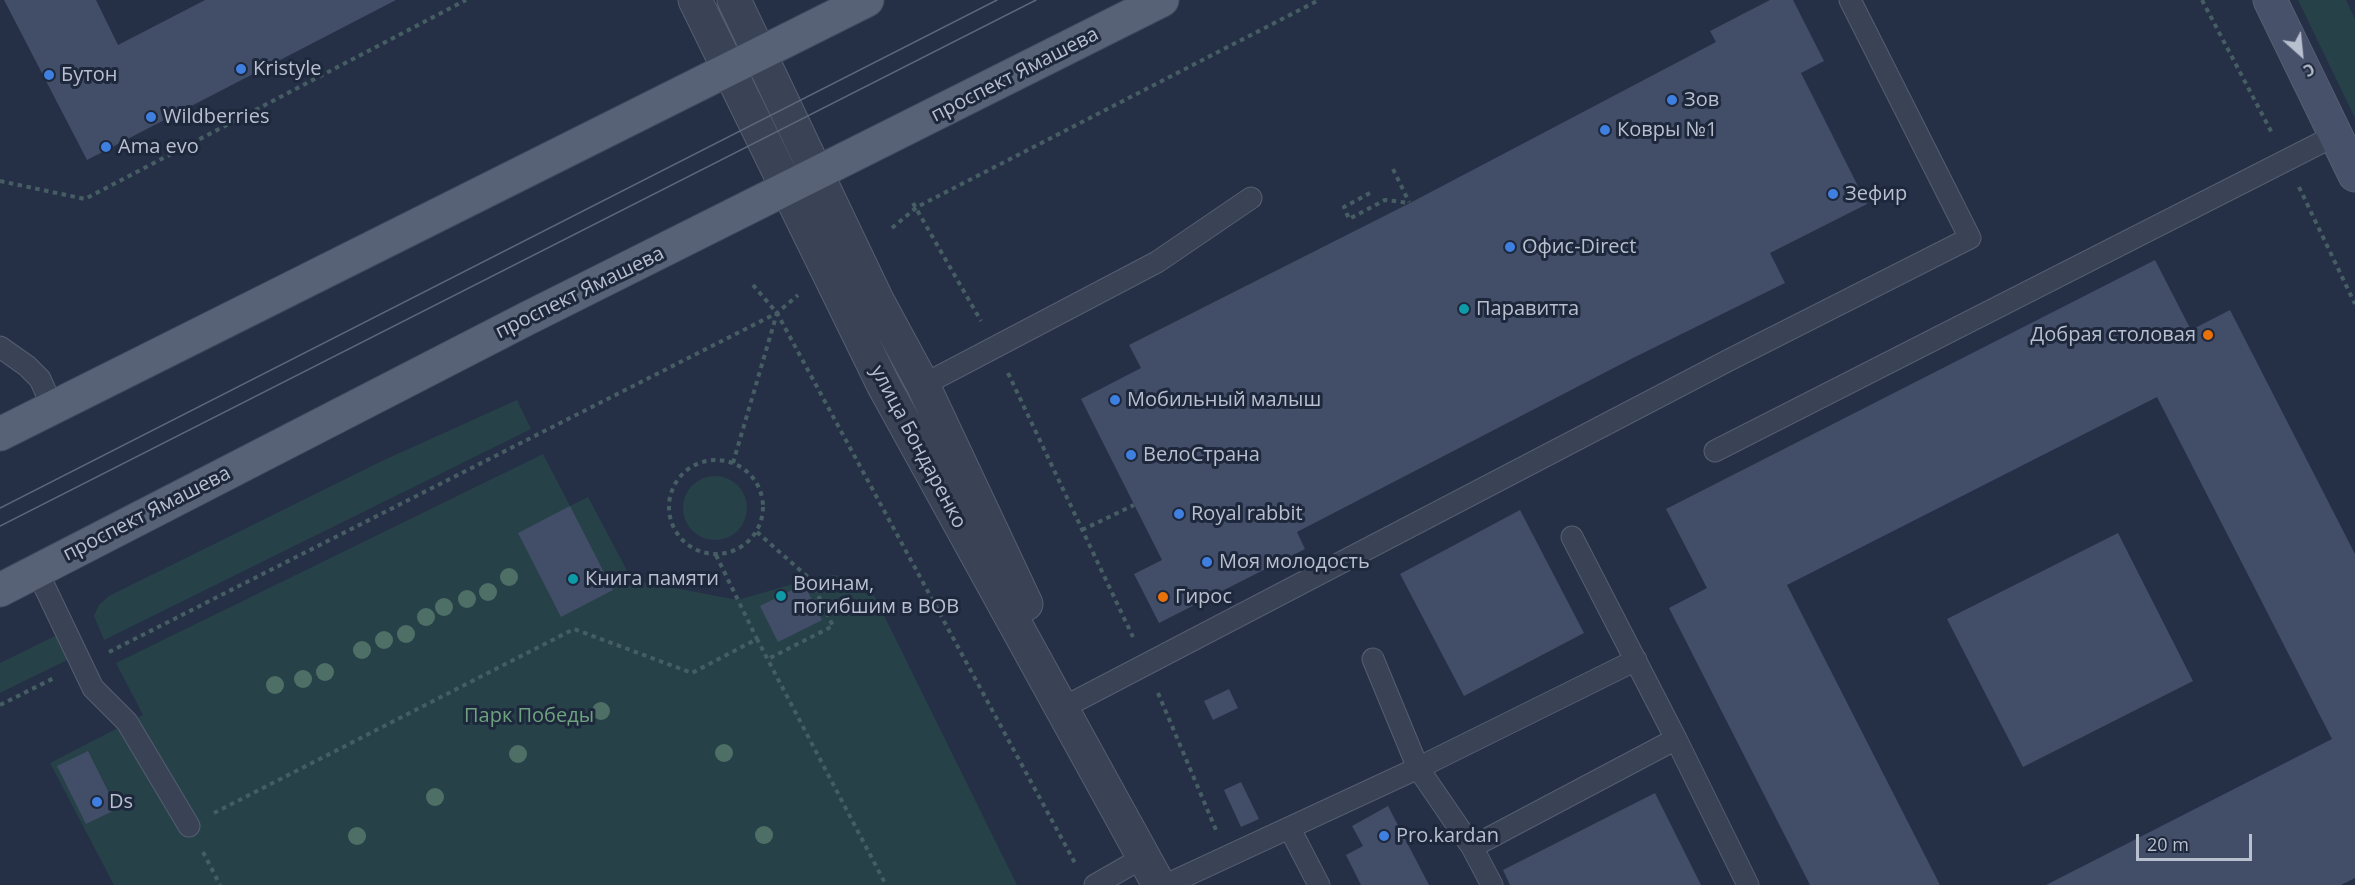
<!DOCTYPE html>
<html>
<head>
<meta charset="utf-8">
<style>
	body { margin:0 }
	#map { position:relative; width:2355px; height:885px; overflow:hidden; background:#253047; font-family:"Open Sans",sans-serif }
	canvas { display:block }
	.north { position:absolute; left:2271px; top:24px; width:60px; height:60px; -webkit-text-stroke:4px #1e283c; paint-order:stroke; rotate:153deg; font-size:16px; font-weight:700; line-height:24px; text-align:center; color:#b8bfcf }
	.north::after { content:''; display:block; margin:auto; width:21px; height:27px; background:#b8bfcf; clip-path:polygon(50% 0,100% 100%,50% 72%,0 100%) }
	.scale { position:absolute; left:2136px; top:834px; width:116px; height:27px; box-sizing:border-box; border:3px solid #b8bfcf; border-top:0; padding-left:8px; font-size:18px; line-height:21px; white-space:nowrap; color:#b8bfcf; -webkit-text-stroke:4px #1e283c; paint-order:stroke }
</style>
</head>
<body>
<div id="map">
<canvas width="2355" height="885"></canvas>
<div class="north">С</div>
<div class="scale">20 m</div>
</div>
<script>
const ctx = document.querySelector('canvas').getContext('2d');
ctx.lineJoin = 'round';
function fill(path, color) {
  ctx.fillStyle = color;
  ctx.fill(path, 'evenodd');
}
function poly(rows) {
  const path = new Path2D();
  for (const r of rows) {
    if (r.length === 3) {
      path.moveTo(r[0] + r[2], r[1]);
      path.arc(r[0], r[1], r[2], 0, 2 * Math.PI);
      continue;
    }
    path.moveTo(r[0], r[1]);
    for (let i = 2; i < r.length; i += 2) path.lineTo(r[i], r[i + 1]);
  }
  return path;
}
function stroke(path, color, width, dash) {
  ctx.strokeStyle = color;
  ctx.lineWidth = width;
  ctx.lineCap = dash ? 'butt' : 'round';
  ctx.setLineDash(dash || []);
  ctx.stroke(path);
}
function drawText(font, color, halo, rows, align = 'center') {
  ctx.font = font + ' "Open Sans",sans-serif';
  ctx.lineWidth = 6;
  ctx.setLineDash([]);
  ctx.textBaseline = 'middle';
  ctx.strokeStyle = halo;
  ctx.fillStyle = color;
  for (const [text, x, y, turn = 0] of rows) {
    ctx.save();
    ctx.translate(x, y);
    ctx.rotate((+turn || 0) * Math.PI / 180);
    ctx.textAlign = isNaN(turn) ? turn : align;
    if (halo) ctx.strokeText(text, 0, 0);
    ctx.fillText(text, 0, 0);
    ctx.restore();
  }
}
fill(poly([
	[2298,0,2346,0,2355,19,2355,118],
	[517,400,531,429,104,640,94,616,99,605,109,596,384,460],
	[543,454,570,506,588,497,632,580,738,600,810,579,834,575,867,581,1017,885,114,885,50,763,143,715,116,663],
	[715,508,32],
	[55,636,63,643,67,660,0,693,0,663]
]), '#274148');
fill(poly([
	[4,0,96,0,118,45,205,0,396,0,87,160],
	[1770,0,1793,0,1824,61,1801,73,1867,204,1770,253,1785,283,1631,359,1297,532,1305,549,1159,623,1134,574,1162,560,1081,399,1141,368,1129,345,1410,203,1716,42,1710,31],
	[2155,260,2191,330,2230,310,2355,554,2355,878,2341,885,2046,885,2332,739,2157,397,1787,585,1940,885,1810,885,1669,608,1707,588,1666,509],
	[570,506,613,590,561,617,518,533],
	[1520,510,1584,633,1464,696,1400,574],
	[2118,533,2193,681,2023,767,1947,619],
	[804,584,822,620,778,642,760,606],
	[1229,689,1238,708,1213,720,1204,701],
	[88,751,117,809,86,824,57,766],
	[1241,782,1259,819,1241,827,1224,790],
	[1655,793,1701,885,1510,885,1503,870],
	[1388,806,1429,885,1361,885,1346,855,1363,846,1352,826]
]), '#424d68');
const service = poly([
	[0,347,27,366,40,379,53,408],
	[923,385,1157,262,1251,198],
	[1715,451,2336,135],
	[1572,537,1676,739],
	[37,571,93,688,127,722,189,826],
	[1373,659,1418,768,1636,660],
	[1072,703,1731,359,1970,238,1850,0],
	[1290,829,1319,885],
	[1472,847,1676,739,1748,885],
	[1095,885,1142,858],
	[1166,885,1418,768,1472,847,1492,885]
]);
const tertiary = poly([
	[695,0,884,386,1159,885],
	[734,0,877,300,923,385,1026,604]
]);
const secondary = poly([
	[2270,0,2355,175]
]);
const primary = poly([
	[0,434,867,0],
	[0,590,526,319,1162,0]
]);
stroke(service, '#555e71', 23);
stroke(tertiary, '#555e71', 35);
stroke(secondary, '#555e71', 35);
stroke(primary, '#434c5f', 35);
stroke(poly([
	[2202,0,2273,135],
	[1393,169,1409,202],
	[0,181,85,199,466,0],
	[2299,187,2355,304],
	[1370,193,1344,207,1349,219,1385,200,1410,203],
	[913,203,981,321],
	[892,228,917,207,1319,0],
	[753,285,777,313,1075,863],
	[1008,373,1133,637],
	[716,507,47],
	[733,463,777,313],
	[1082,530,1134,505],
	[757,532,810,579,833,626,768,659],
	[716,555,757,639],
	[109,652,777,313,798,295],
	[1158,693,1216,830],
	[0,705,54,678],
	[214,813,574,629,692,673,757,639,886,885],
	[203,852,220,885]
]), '#465e63', 4, [4.5, 4.5]);
stroke(service, '#3a4356', 21);
stroke(tertiary, '#3a4356', 33);
stroke(secondary, '#47516a', 33);
stroke(primary, '#586276', 33);
stroke(poly([
	[0,508,997,0],
	[0,526,1036,0]
]), '#5c667d', 1.5);
ctx.fillStyle = '#4d6f65';
for (const [x, y] of [
	[509,577],
	[488,592],
	[467,599],
	[444,607],
	[426,617],
	[406,634],
	[384,640],
	[362,650],
	[325,672],
	[303,679],
	[275,685],
	[601,711],
	[724,753],
	[518,754],
	[435,797],
	[764,835],
	[357,836]
]) {
  ctx.beginPath();
  ctx.arc(x, y, 9, 0, 2 * Math.PI);
  ctx.fill();
}
for (const [x, y, r, color] of [
	[241,69,6,"#3f7fe0"],
	[49,75,6,"#3f7fe0"],
	[1672,100,6,"#3f7fe0"],
	[151,117,6,"#3f7fe0"],
	[1605,130,6,"#3f7fe0"],
	[106,147,6,"#3f7fe0"],
	[1833,194,6,"#3f7fe0"],
	[1510,247,6,"#3f7fe0"],
	[1464,309,6,"#0f9aa8"],
	[2208,335,6,"#e8710a"],
	[1115,400,6,"#3f7fe0"],
	[1131,455,6,"#3f7fe0"],
	[1179,514,6,"#3f7fe0"],
	[1207,562,6,"#3f7fe0"],
	[573,579,6,"#0f9aa8"],
	[781,596,6,"#0f9aa8"],
	[1163,597,6,"#e8710a"],
	[97,802,6,"#3f7fe0"],
	[1384,836,6,"#3f7fe0"]
]) {
  const dot = new Path2D();
  dot.arc(x, y, r, 0, 2 * Math.PI);
  ctx.fillStyle = color;
  ctx.fill(dot);
  stroke(dot, '#1e283c', 2);
}
drawText('20px', '#b8bfcf', '#1e283c', [
	["Kristyle",253,69],
	["Бутон",61,75],
	["Зов",1684,100],
	["Wildberries",163,117],
	["Ковры №1",1617,130],
	["Ama evo",118,147],
	["Зефир",1845,194],
	["Офис-Direct",1522,247],
	["Паравитта",1476,309],
	["Добрая столовая",2196,335,"right"],
	["Мобильный малыш",1127,400],
	["ВелоСтрана",1143,455],
	["Royal rabbit",1191,514],
	["Моя молодость",1219,562],
	["Книга памяти",585,579],
	["Воинам,",793,584],
	["погибшим в ВОВ",793,607],
	["Гирос",1175,597],
	["Ds",109,802],
	["Pro.kardan",1396,836]
], 'left');
drawText('20px', '#b8bfcf', '#1e283c', [
	["проспект Ямашева",1015,75,-27],
	["проспект Ямашева",580,293,-26],
	["улица Бондаренко",918,447,62],
	["проспект Ямашева",147,514,-27]
]);
drawText('20px', '#6da27e', '#1e283c', [
	["Парк Победы",529,716]
]);
</script>
</body>
</html>
